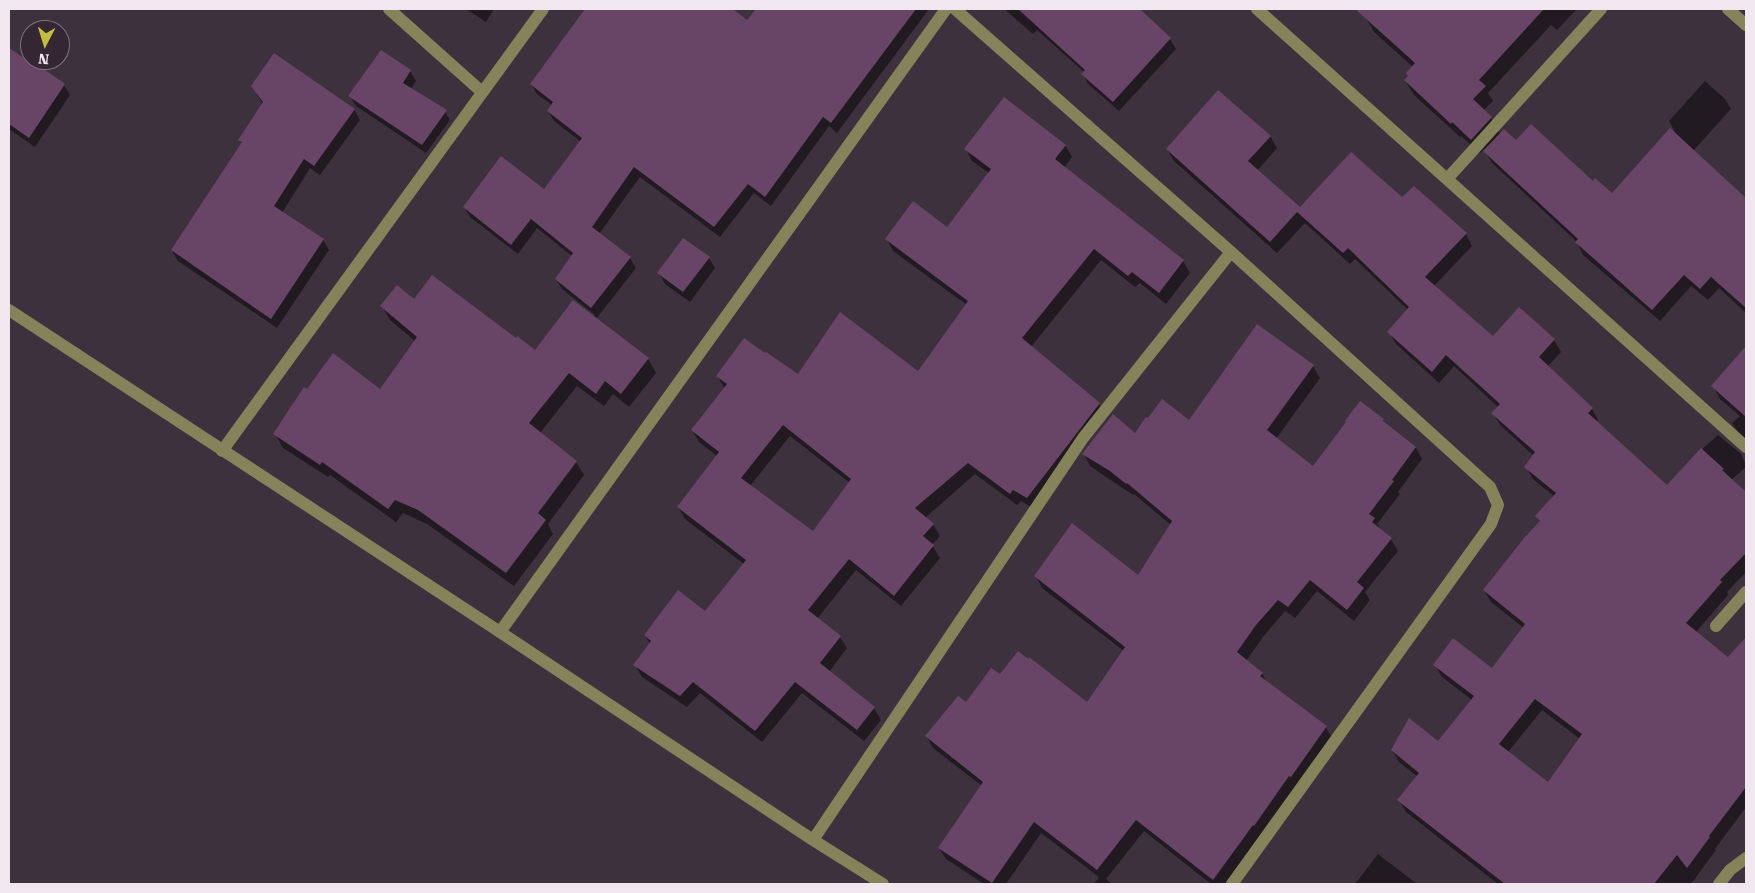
<!DOCTYPE html>
<html>
<head>
<meta charset="utf-8">
<style>
	body { margin:0 }
	#map { position:relative; width:1755px; height:893px; overflow:hidden; background:#3e313e; font-family:"Roboto Serif",serif }
	canvas { display:block }
	.frame { position:absolute; inset:0; border:10px solid #f0e7ef; pointer-events:none }
	.north { position:absolute; left:20px; top:20px; width:50px; height:50px; box-sizing:border-box; background:#342733; border:1px solid #7f747e; border-radius:50%; rotate:185deg; font-size:14px; font-weight:700; line-height:20px; text-align:center; color:#f0e7ef }
	.north::after { content:''; display:block; margin:auto; width:18px; height:22px; background:#c2bd3f; clip-path:polygon(50% 0,100% 100%,50% 72%,0 100%) }
</style>
</head>
<body>
<div id="map">
<canvas width="1755" height="893"></canvas>
<div class="frame"></div>
<div class="north">N</div>
</div>
<script>
const ctx = document.querySelector('canvas').getContext('2d');
ctx.lineJoin = 'round';
function fill(path, color) {
  ctx.fillStyle = color;
  ctx.fill(path, 'evenodd');
}
function poly(rows) {
  const path = new Path2D();
  for (const r of rows) {
    path.moveTo(r[0], r[1]);
    for (let i = 2; i < r.length; i += 2) path.lineTo(r[i], r[i + 1]);
  }
  return path;
}
function stroke(path, color, width, dash) {
  ctx.strokeStyle = color;
  ctx.lineWidth = width;
  ctx.lineCap = dash ? 'butt' : 'round';
  ctx.setLineDash(dash || []);
  ctx.stroke(path);
}
fill(poly([
	[466,9,494,9,486,22],
	[586,9,731,9,748,22,758,9,929,9,837,133,829,126,771,206,754,193,720,237,640,177,599,234,630,258,636,268,596,319,648,359,656,373,629,407,613,394,604,406,577,386,540,433,576,462,584,475,548,524,553,534,514,586,427,524,403,513,396,522,330,475,328,477,283,448,275,434,308,390,380,391,415,341,390,320,382,306,414,300,516,340,536,351,595,315,562,289,556,279,572,256,537,228,518,254,470,217,464,207,544,191,580,141,554,121,548,111,552,105,537,94,531,84],
	[1004,9,1138,9,1170,39,1176,49,1119,111,1088,84,1083,74,1084,72,1037,30,1033,34],
	[1375,9,1447,9,1454,14,1459,9,1577,9,1557,30,1551,25,1488,93,1493,101,1483,111,1491,118,1500,134,1593,183,1612,195,1677,136,1669,121,1705,81,1725,99,1731,109,1693,151,1746,199,1746,313,1719,288,1708,300,1691,286,1660,321,1583,255,1577,242,1492,163,1484,149,1480,153,1461,136,1460,137,1414,95,1405,80,1409,77,1413,67,1374,32,1366,18],
	[9,49,64,85,70,95,35,147,9,129],
	[410,71,416,81,411,89,444,110,450,120,426,153,356,106,350,96],
	[252,86,354,109,360,120,320,175,310,168,282,213,323,240,329,250,277,328,178,261,172,251,242,144,240,140,263,104],
	[1270,136,1277,148,1257,171,1300,209,1402,199,1466,234,1472,246,1434,286,1493,338,1519,309,1554,340,1561,352,1547,367,1592,409,1598,420,1596,422,1668,487,1701,450,1718,435,1741,454,1746,464,1746,467,1731,480,1746,494,1746,572,1727,592,1728,595,1696,632,1729,658,1746,639,1746,807,1715,849,1716,850,1691,884,1498,884,1406,812,1399,800,1418,777,1399,762,1392,750,1438,743,1472,700,1442,677,1435,665,1492,670,1524,628,1491,602,1484,590,1540,523,1537,517,1555,497,1533,479,1526,467,1534,456,1500,425,1493,413,1498,407,1454,366,1439,383,1396,344,1389,332,1408,310,1355,259,1350,264,1305,223,1277,253,1174,161,1167,149],
	[1542,710,1580,739,1548,784,1508,752],
	[1065,145,1072,157,1064,168,1183,261,1190,273,1166,304,1140,283,1135,287,1101,260,1031,347,1099,404,1106,416,1034,509,1021,501,1017,505,975,474,925,518,933,524,940,536,932,545,940,558,901,606,856,570,817,619,840,637,847,648,829,672,874,708,881,720,864,741,802,693,762,742,700,693,687,707,642,677,635,665,650,644,645,635,705,613,744,564,685,519,678,507,717,456,699,442,692,430,725,389,718,377,918,373,967,305,893,251,887,239,948,229,989,173,972,161,966,149],
	[790,436,850,483,814,533,750,486],
	[709,258,715,268,690,302,665,284,659,273],
	[1258,326,1313,366,1320,378,1276,439,1313,468,1383,420,1386,425,1416,448,1422,459,1398,492,1400,494,1377,524,1381,530,1391,539,1398,551,1365,592,1370,600,1354,621,1317,591,1295,618,1285,611,1263,637,1246,661,1262,673,1267,683,1325,726,1332,738,1225,884,1211,884,1144,831,1106,879,1112,884,1094,884,1099,877,1041,833,1006,884,984,884,946,859,939,848,982,786,933,748,927,737,1000,676,1088,704,1124,651,1042,588,1036,576,1139,577,1171,525,1134,494,1133,495,1090,466,1084,454,1135,434,1189,421],
	[1736,360,1746,369,1746,441,1740,435,1732,423,1740,416,1720,399,1713,386],
	[1378,854,1417,884,1355,884]
]), '#0007');
fill(poly([
	[585,9,733,9,747,20,756,9,916,9,831,123,823,117,765,197,748,184,714,227,634,167,592,227,631,257,591,308,555,279,573,253,531,219,511,245,463,207,501,156,544,189,582,138,547,111,553,102,530,84],
	[1018,9,1140,9,1171,38,1113,102,1081,74,1085,70],
	[1355,9,1544,9,1479,80,1486,86,1473,99,1492,117,1471,140,1452,122,1451,124,1404,80,1408,76,1406,73,1415,63],
	[9,48,24,58,25,56,65,84,29,138,9,124],
	[381,50,411,70,403,83,447,110,422,145,348,96],
	[274,53,355,109,314,166,304,159,274,206,324,239,271,319,171,250,242,142,238,140,263,102,251,86],
	[1218,90,1271,136,1248,161,1300,207,1351,152,1402,197,1414,186,1467,233,1425,277,1493,336,1519,307,1555,339,1539,357,1593,408,1588,413,1667,485,1701,448,1724,469,1722,470,1746,492,1746,553,1720,580,1722,582,1686,623,1728,657,1746,637,1746,787,1709,836,1710,837,1687,868,1677,855,1654,884,1505,884,1397,800,1419,773,1391,750,1409,718,1438,741,1474,696,1433,665,1453,638,1492,668,1525,624,1483,590,1524,538,1540,521,1535,516,1556,493,1524,467,1535,452,1491,413,1500,404,1446,355,1432,372,1387,332,1409,307,1348,248,1343,253,1297,212,1270,242,1166,149],
	[1535,699,1582,734,1548,782,1499,744],
	[1004,97,1066,145,1055,159,1184,260,1159,293,1132,272,1128,276,1094,249,1022,338,1100,403,1027,498,1013,490,1010,494,968,463,915,508,934,524,923,536,934,545,894,596,849,559,808,610,841,636,820,663,875,707,857,730,795,682,755,731,693,682,680,696,633,665,651,641,644,635,678,590,705,611,746,560,677,507,719,452,691,430,727,384,716,376,744,338,765,353,766,352,798,374,840,312,918,371,968,301,885,239,913,201,947,227,991,169,964,149],
	[783,425,851,479,813,531,741,478],
	[1531,124,1593,181,1595,178,1612,193,1670,128,1746,198,1746,308,1711,277,1700,289,1684,275,1652,310,1575,242,1578,239,1483,151,1504,129,1516,140],
	[683,238,710,257,683,292,657,273],
	[432,275,516,338,517,336,535,350,573,300,649,358,621,394,605,381,596,394,569,373,529,423,577,461,538,513,546,520,506,573,418,510,395,500,388,509,322,462,320,465,273,434,304,387,307,389,333,353,380,389,417,337,380,306,397,285,414,299],
	[1257,324,1314,365,1267,430,1313,466,1346,422,1345,421,1360,401,1384,419,1383,421,1416,447,1392,480,1394,481,1369,514,1375,518,1372,522,1392,538,1357,582,1364,588,1347,610,1310,580,1288,607,1278,600,1256,625,1237,652,1263,673,1260,676,1327,726,1291,777,1289,776,1254,826,1253,825,1213,880,1136,820,1097,870,1034,822,992,883,938,848,983,782,925,736,958,696,966,702,991,668,1000,674,1018,651,1028,659,1029,657,1087,702,1125,647,1034,576,1072,523,1138,575,1172,521,1127,483,1126,484,1110,471,1082,454,1113,414,1135,433,1146,417,1148,418,1162,399,1189,420],
	[1746,346,1746,417,1711,386]
]), '#684567');
stroke(poly([
	[389,9,482,92],
	[955,9,1231,252,1490,487,1498,505,1491,524,1232,884],
	[1257,9,1746,447],
	[1728,9,1746,25],
	[1447,179,1601,9],
	[9,310,500,632,813,840,883,884],
	[222,451,543,9],
	[1716,626,1746,592],
	[500,632,946,9],
	[813,840,1083,438,1231,252],
	[1719,884,1730,870,1746,858]
]), '#84835a', 12);
</script>
</body>
</html>
